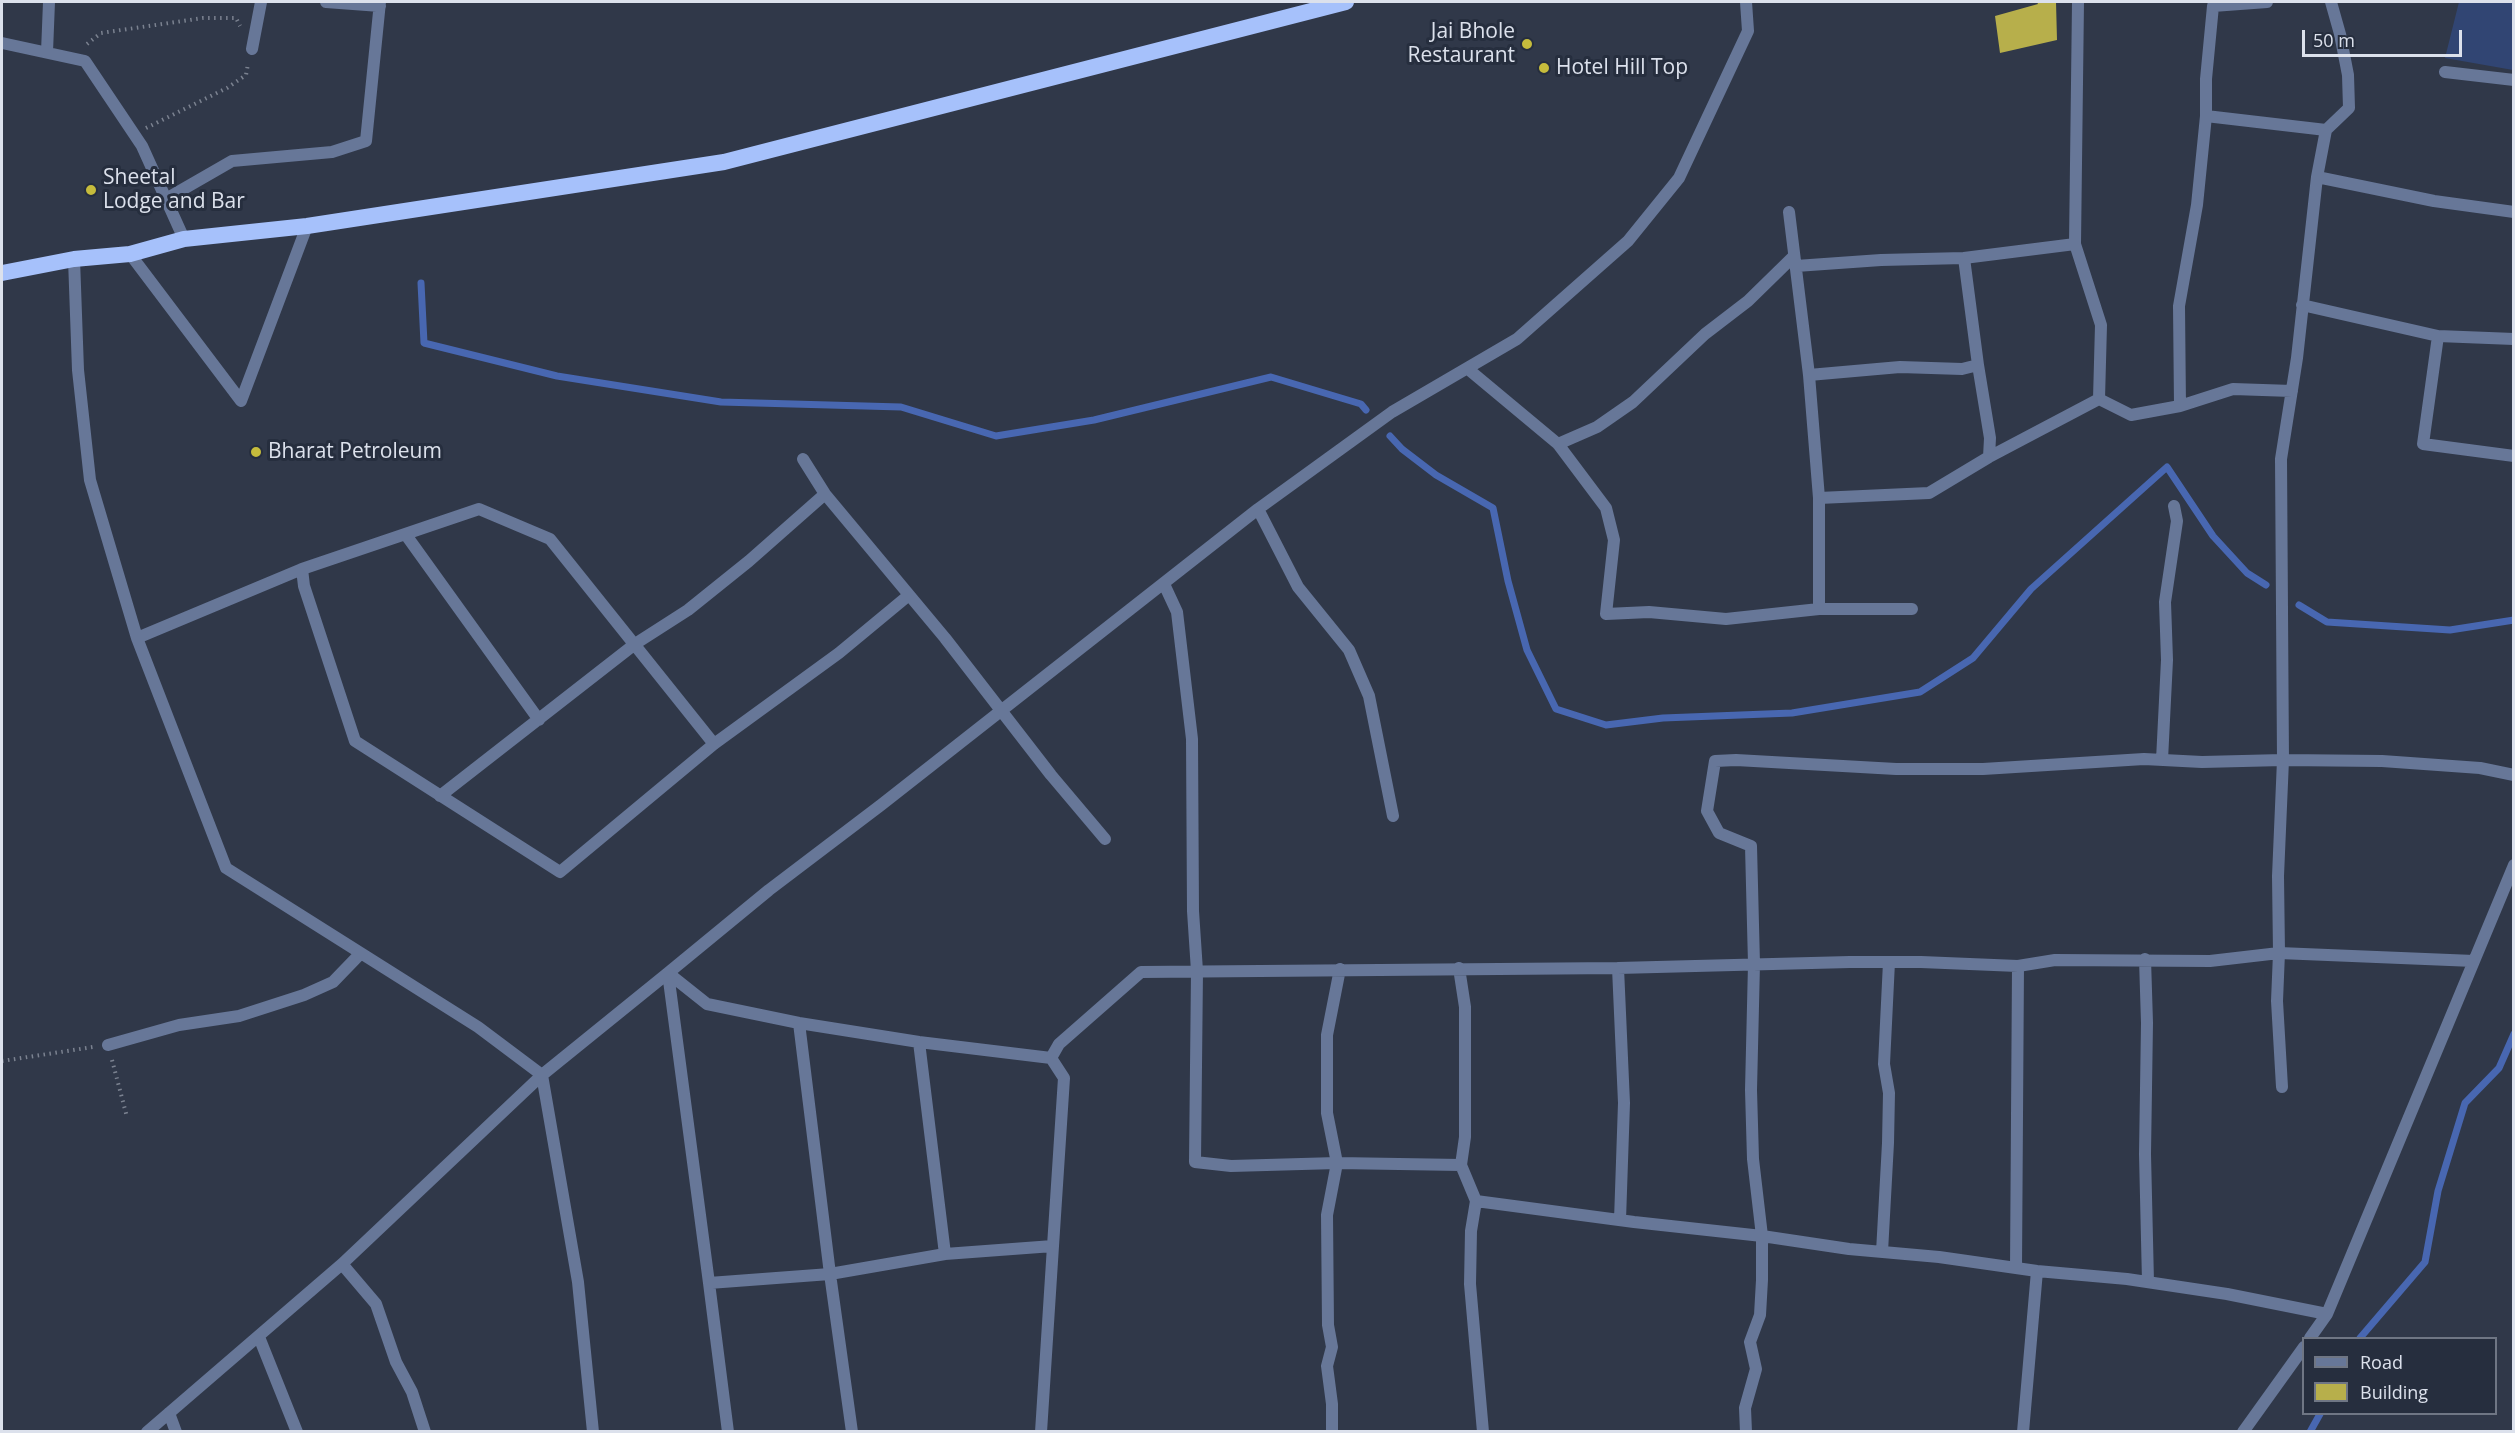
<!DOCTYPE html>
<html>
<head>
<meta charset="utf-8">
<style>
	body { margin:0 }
	#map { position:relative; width:2515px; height:1433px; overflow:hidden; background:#303849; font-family:"Open Sans",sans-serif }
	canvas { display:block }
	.frame { position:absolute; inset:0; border:3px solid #dce1ec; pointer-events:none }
	.legend { position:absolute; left:2302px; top:1337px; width:195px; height:78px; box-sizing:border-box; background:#262e3e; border:2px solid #6f7684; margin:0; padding:8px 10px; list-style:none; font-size:18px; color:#dce1ec }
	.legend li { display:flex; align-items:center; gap:12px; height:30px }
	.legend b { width:30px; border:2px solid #6f7684 }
	.scale { position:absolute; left:2302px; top:30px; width:160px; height:27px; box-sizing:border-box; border:3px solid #dce1ec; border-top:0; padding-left:8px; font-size:18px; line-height:21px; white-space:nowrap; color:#dce1ec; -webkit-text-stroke:4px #262e3e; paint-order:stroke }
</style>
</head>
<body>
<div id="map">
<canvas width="2515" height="1433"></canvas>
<div class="frame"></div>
<ul class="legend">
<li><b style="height:8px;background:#677798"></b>Road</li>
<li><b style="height:16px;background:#b7af4b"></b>Building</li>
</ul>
<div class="scale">50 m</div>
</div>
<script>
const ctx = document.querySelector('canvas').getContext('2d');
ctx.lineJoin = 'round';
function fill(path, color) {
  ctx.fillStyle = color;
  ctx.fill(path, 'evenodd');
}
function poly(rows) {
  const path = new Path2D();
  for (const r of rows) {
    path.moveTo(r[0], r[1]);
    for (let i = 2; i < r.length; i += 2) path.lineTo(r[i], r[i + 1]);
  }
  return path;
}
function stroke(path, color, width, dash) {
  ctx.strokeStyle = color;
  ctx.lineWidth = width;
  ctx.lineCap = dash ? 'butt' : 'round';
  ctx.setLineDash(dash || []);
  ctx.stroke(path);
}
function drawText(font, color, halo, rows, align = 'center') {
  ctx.font = font + ' "Open Sans",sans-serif';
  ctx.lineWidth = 6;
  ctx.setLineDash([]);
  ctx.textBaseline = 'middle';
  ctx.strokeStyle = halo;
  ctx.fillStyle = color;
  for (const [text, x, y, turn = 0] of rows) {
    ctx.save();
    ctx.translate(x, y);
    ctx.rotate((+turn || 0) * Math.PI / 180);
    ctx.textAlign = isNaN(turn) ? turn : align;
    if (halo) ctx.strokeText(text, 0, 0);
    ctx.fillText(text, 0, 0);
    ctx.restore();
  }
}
fill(poly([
	[2459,2,2513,2,2513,70,2445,58]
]), '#314573');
stroke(poly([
	[421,283,424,343,557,376,721,402,901,407,996,436,1094,420,1271,377,1361,404,1366,410],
	[1390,436,1402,449,1436,475,1493,508,1508,581,1527,650,1556,709,1606,725,1663,718,1792,713,1920,692,1973,658,2031,589,2167,467,2213,536,2247,573,2266,585],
	[2299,605,2327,622,2450,630,2514,620],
	[2360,1338,2425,1262,2438,1191,2465,1103,2499,1068,2514,1034],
	[2310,1432,2320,1414]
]), '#4867b1', 7);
fill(poly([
	[2037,2,2056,2,2057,40,2000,53,1995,16,2038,4]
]), '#b7af4b');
stroke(poly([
	[87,44,101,33,203,18,236,18,240,26],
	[146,128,227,88,246,75,248,64],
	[112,1060,127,1117],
	[2,1061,93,1047]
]), '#7b8290', 4, [1.5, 4.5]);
stroke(poly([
	[130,254,241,401,307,226]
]), '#677798', 12);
stroke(poly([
	[326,2,380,6],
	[1746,2,1748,31,1679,178,1628,241,1517,339,1392,412,1258,509,881,805,769,890,668,973,707,1004,799,1023,919,1042,1051,1058,1059,1044,1141,972,1618,968,1850,962,1921,962,2018,966,2055,960,2210,961,2279,953,2277,1001,2282,1087],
	[2078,2,2075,244,2101,325,2099,399,2131,415,2180,406,2179,306,2197,205,2206,116],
	[2267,2,2213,6,2206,79,2206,116,2326,130],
	[2331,2,2340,34,2348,75,2349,108,2326,130,2317,177,2434,201,2514,212],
	[2,43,85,61,142,146,184,239],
	[252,49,261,2],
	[47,52,49,2],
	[2445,72,2514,80],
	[2317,177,2297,358,2281,459,2283,760,2382,761,2480,768,2514,775],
	[166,199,232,161,332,152,366,141,380,2],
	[1789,212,1809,375,1819,498,1929,493,1989,457,2099,399],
	[1964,258,2075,244],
	[74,259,78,370,90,480,137,638,226,868,478,1027,542,1075,578,1282,593,1432],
	[1796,266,1881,260,1964,258,1978,365],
	[2302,305,2438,336],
	[2514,339,2438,336,2423,444,2514,456],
	[1468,369,1558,444,1606,508,1614,540,1606,614,1649,612,1726,619,1819,609],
	[1809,375,1900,367,1962,369,1978,365,1990,438,1989,457],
	[2180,406,2233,389,2292,391],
	[1558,444,1597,427,1633,402,1705,334,1748,301,1794,256],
	[803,459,825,494,945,638,1051,775,1105,839],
	[1819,498,1819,609,1912,609],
	[1258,509,1298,587,1349,650,1369,696,1393,816],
	[406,535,539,720],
	[1164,584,1177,612,1192,739,1193,911,1197,971,1195,1162,1231,1166,1337,1163,1327,1215,1328,1325,1332,1347,1327,1366,1332,1404,1332,1432],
	[137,638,302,569],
	[714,744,550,539,479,509,302,569,304,586,355,741,560,872,714,744,839,653,909,595],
	[2162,760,2167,660,2165,602,2177,521,2174,506],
	[440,796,635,644,688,610,749,561,825,494],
	[2145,959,2147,1023,2145,1154,2148,1282],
	[1459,968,1465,1007,1465,1137,1461,1165],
	[1618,968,1624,1103,1620,1220],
	[1340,969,1327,1035,1327,1113,1337,1163,1461,1165,1476,1201,1634,1222,1762,1236,1849,1249,1939,1257,2037,1271,2127,1279,2227,1294,2327,1314],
	[668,973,709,1283,830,1274,852,1432],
	[799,1023,830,1274,945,1254,1053,1246,1064,1078,1051,1058],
	[919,1042,945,1254],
	[108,1045,179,1025,239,1016,304,995,333,982,360,954],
	[1476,1201,1471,1231,1470,1284,1483,1432],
	[1882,1252,1888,1143,1889,1093,1884,1064,1889,962],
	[342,1264,376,1304,396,1362,412,1392,425,1432],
	[2016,1268,2018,966],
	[709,1283,728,1432],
	[259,1337,297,1432],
	[2310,1338,2327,1314,2514,865],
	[169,1413,176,1432],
	[147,1432,342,1264,542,1075,668,973],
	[1041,1432,1053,1246],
	[1746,1432,1745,1408,1756,1369,1750,1342,1760,1315,1762,1280,1762,1236,1753,1159,1751,1090,1754,964,1751,846,1719,833,1707,811,1715,761,1736,760,1896,769,1983,769,2144,759,2202,762,2283,760,2278,876,2279,953,2474,961],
	[2023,1432,2037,1271],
	[2243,1432,2304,1347]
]), '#677798', 12);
stroke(poly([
	[2,273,74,259,130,254,184,239,307,226,724,162,1346,2]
]), '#a6c1fb', 16);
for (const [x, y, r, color] of [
	[1527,44,6,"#c6bc3c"],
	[1544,68,6,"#c6bc3c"],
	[91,190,6,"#c6bc3c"],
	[256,452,6,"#c6bc3c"]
]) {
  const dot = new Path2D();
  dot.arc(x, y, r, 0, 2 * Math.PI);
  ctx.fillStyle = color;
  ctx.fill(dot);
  stroke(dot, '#262e3e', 2);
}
drawText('21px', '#dce1ec', '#262e3e', [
	["Jai Bhole",1515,32,"right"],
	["Restaurant",1515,56,"right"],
	["Hotel Hill Top",1556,68],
	["Sheetal",103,178],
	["Lodge and Bar",103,202],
	["Bharat Petroleum",268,452]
], 'left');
</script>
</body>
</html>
